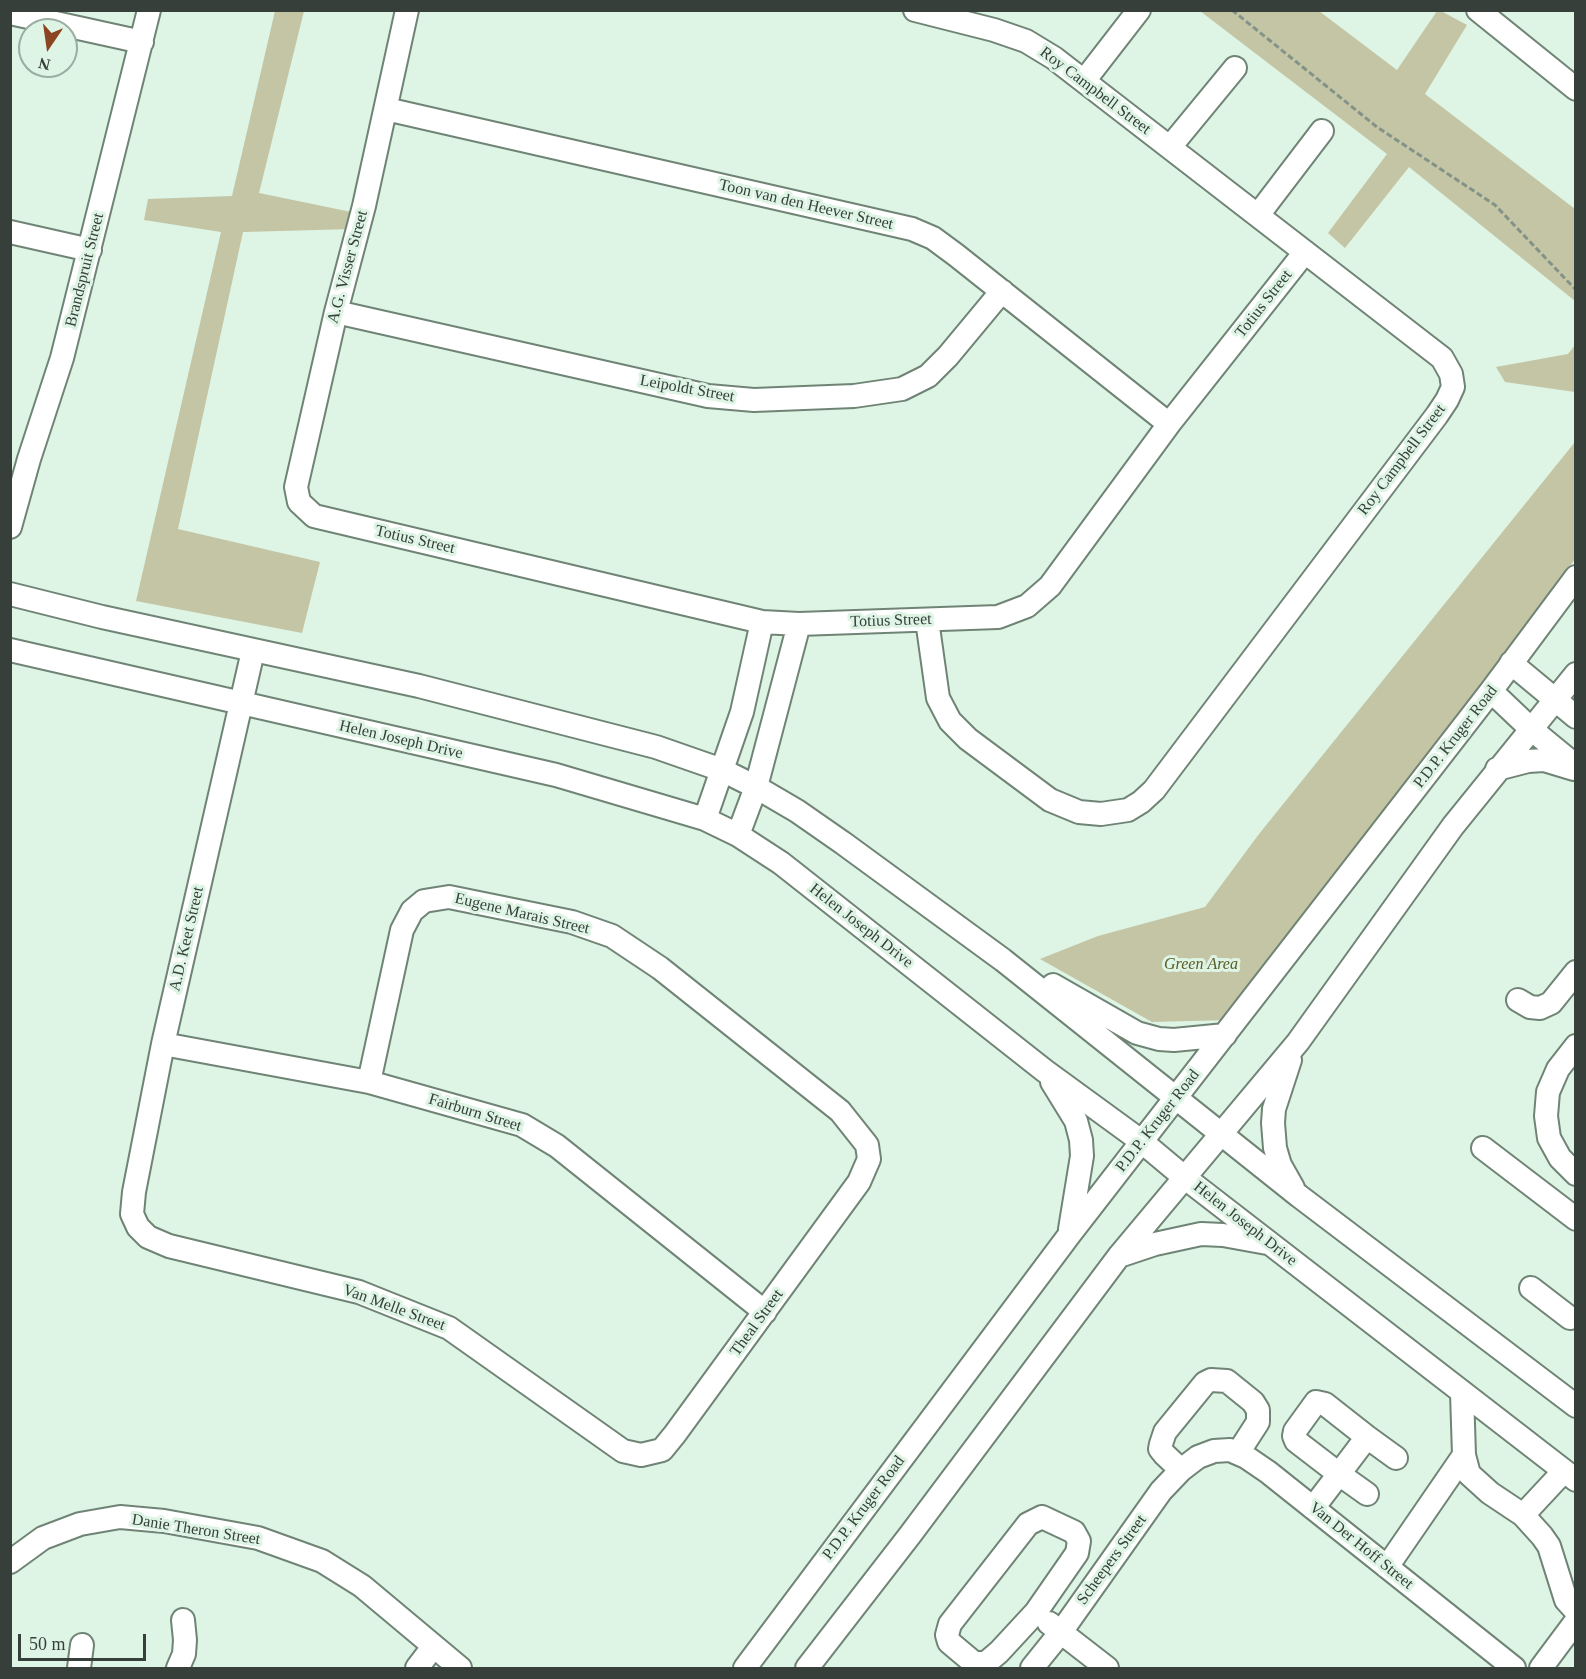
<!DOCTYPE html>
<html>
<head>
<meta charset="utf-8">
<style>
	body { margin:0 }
	#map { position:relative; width:1586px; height:1679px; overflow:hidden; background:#def4e4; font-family:Georgia,serif }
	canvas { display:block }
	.frame { position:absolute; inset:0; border:12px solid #363f39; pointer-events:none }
	.north { position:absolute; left:18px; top:18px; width:60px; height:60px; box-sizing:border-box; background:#def4e4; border:2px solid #9baca0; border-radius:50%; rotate:193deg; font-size:16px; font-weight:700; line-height:24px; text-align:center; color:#363f39 }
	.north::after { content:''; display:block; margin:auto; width:21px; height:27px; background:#8c4423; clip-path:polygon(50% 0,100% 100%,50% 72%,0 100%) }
	.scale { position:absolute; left:18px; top:1634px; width:128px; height:27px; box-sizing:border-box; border:3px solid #363f39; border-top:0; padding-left:8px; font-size:18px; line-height:21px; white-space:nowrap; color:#363f39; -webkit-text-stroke:4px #def4e4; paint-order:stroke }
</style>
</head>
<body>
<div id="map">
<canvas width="1586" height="1679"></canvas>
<div class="frame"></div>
<div class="north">N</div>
<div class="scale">50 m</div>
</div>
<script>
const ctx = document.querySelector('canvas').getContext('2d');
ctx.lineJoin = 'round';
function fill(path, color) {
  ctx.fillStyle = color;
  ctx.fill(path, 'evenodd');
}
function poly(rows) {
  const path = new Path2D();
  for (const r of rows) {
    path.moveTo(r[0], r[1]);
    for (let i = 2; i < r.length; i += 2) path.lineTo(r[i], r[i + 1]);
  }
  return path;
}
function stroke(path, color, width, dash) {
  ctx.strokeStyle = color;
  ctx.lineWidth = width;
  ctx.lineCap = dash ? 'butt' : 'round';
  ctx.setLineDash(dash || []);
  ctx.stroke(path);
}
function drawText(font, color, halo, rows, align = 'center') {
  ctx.font = font + ' Georgia,serif';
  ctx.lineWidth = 6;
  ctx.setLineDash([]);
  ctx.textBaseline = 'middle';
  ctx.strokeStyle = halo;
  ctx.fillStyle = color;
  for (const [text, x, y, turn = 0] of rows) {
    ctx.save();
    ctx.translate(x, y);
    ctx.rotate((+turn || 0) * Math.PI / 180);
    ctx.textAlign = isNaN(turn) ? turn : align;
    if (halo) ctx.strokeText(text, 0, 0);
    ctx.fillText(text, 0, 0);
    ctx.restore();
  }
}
fill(poly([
	[275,11,304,11,259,193,356,213,353,229,243,232,178,529,320,562,302,633,136,601,221,232,144,220,148,199,232,196],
	[1200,11,1319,11,1397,70,1437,11,1441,11,1467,25,1425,94,1575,209,1575,301,1409,167,1345,248,1328,233,1387,154],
	[1575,345,1575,392,1505,382,1496,367,1568,354],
	[1575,442,1575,559,1231,1020,1152,1022,1040,959,1098,936,1205,907,1259,834]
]), '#c3c5a5');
const minor = poly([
	[407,10,364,206,336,312,296,487,299,502,314,516,762,622,799,624,998,617,1027,606,1050,586,1169,424,1305,252],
	[915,10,994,30,1026,41,1054,58,1442,358,1451,374,1453,387,1447,400,1437,415,1154,790,1141,802,1128,810,1101,814,1079,812,1050,800,968,739,950,721,938,698,927,620],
	[1478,10,1576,89],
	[10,13,142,42],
	[1084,81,1139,10],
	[386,109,912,229,933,238,956,255,1169,424],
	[1170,147,1235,68],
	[1258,215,1322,131],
	[10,232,90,250],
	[336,312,708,396,754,400,854,396,902,389,928,376,948,356,1002,291],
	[10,527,29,459,62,358,149,10],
	[10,594,102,617,419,686,656,747,722,770,756,787,797,811,843,843,1003,960,1299,1196,1576,1406],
	[10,650,556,775,705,819,738,835,781,863,1045,1071,1141,1141,1184,1177,1576,1480],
	[253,651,163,1044,134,1192,132,1214,138,1227,148,1237,169,1246,359,1292,449,1328,623,1451,641,1455,662,1450,675,1434,859,1182,869,1159,867,1145,840,1111,660,968,612,936,572,922,449,897,424,901,412,911,402,930,369,1082],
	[1511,663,1576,717],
	[1491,691,1531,729,1576,766],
	[1497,769,1528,761,1544,760,1574,769],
	[705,819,742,712,762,622],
	[738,835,756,787,799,624],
	[1053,985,1137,1033,1159,1039,1174,1040,1225,1035],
	[1518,1000,1530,1007,1540,1008,1551,1003,1576,972],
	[163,1044,369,1082,522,1125,557,1146,765,1312],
	[1576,1046,1558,1069,1548,1092,1546,1116,1549,1138,1560,1158,1576,1174],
	[1290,1060,1274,1109,1273,1123,1275,1148,1280,1165,1293,1188],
	[1052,1082,1076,1121,1081,1140,1082,1156,1070,1229],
	[1483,1148,1576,1219],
	[1119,1256,1155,1244,1201,1234,1223,1235,1267,1243],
	[1531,1288,1570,1318],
	[1462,1393,1464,1455,1469,1474,1490,1493,1523,1515,1542,1536,1549,1546,1566,1600,1576,1611],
	[1367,1437,1396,1458],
	[1181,1470,1164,1454,1160,1449,1161,1444,1165,1432,1205,1383,1211,1380,1227,1381,1253,1402,1258,1410,1258,1422,1238,1453],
	[1313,1508,1339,1474,1367,1437,1325,1404,1316,1402,1295,1431,1294,1436,1296,1441,1339,1474,1367,1494],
	[1523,1515,1564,1471],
	[1042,1517,1074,1532,1079,1541,1077,1553,1036,1612,999,1652,986,1663,974,1663,949,1642,947,1635,950,1624,1028,1524,1042,1517],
	[10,1562,43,1538,80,1524,120,1517,164,1521,258,1538,322,1561,362,1586,460,1668],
	[1387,1567,1464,1455],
	[1049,1623,1107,1668],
	[79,1668,82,1645],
	[178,1668,184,1654,185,1640,183,1620],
	[417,1668,433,1647],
	[745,1668,1070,1234,1491,691,1576,577],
	[807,1668,910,1535,1119,1256,1298,1042,1453,826,1576,674],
	[1032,1668,1061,1632,1161,1491,1181,1470,1198,1457,1214,1451,1230,1450,1246,1457,1268,1472,1514,1668],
	[1541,1668,1576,1621]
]);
stroke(minor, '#6f8475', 26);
stroke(poly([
	[1232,10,1377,127,1495,205,1576,290]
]), '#849388', 3, [6, 3]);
stroke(minor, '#fff', 22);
drawText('16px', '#363f39', '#def4e4', [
	["Roy Campbell Street",1095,91,37],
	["Toon van den Heever Street",806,205,13],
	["A.G. Visser Street",348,267,-75],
	["Brandspruit Street",85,270,-76],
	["Totius Street",1264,304,-52],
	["Leipoldt Street",687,389,10],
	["Roy Campbell Street",1402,460,-53],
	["Totius Street",415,540,13],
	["Totius Street",891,621,-2],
	["P.D.P. Kruger Road",1456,737,-52],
	["Helen Joseph Drive",401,740,13],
	["Eugene Marais Street",522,914,13],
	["Helen Joseph Drive",861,926,38],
	["A.D. Keet Street",187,939,-77],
	["Fairburn Street",475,1113,17],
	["P.D.P. Kruger Road",1158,1121,-52],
	["Helen Joseph Drive",1245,1224,38],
	["Van Melle Street",394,1308,20],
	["Theal Street",757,1323,-54],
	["P.D.P. Kruger Road",864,1508,-53],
	["Danie Theron Street",196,1530,9],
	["Van Der Hoff Street",1361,1546,39],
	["Scheepers Street",1112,1560,-54]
]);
drawText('italic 16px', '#595a24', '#def4e4', [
	["Green Area",1201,965]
]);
</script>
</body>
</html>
